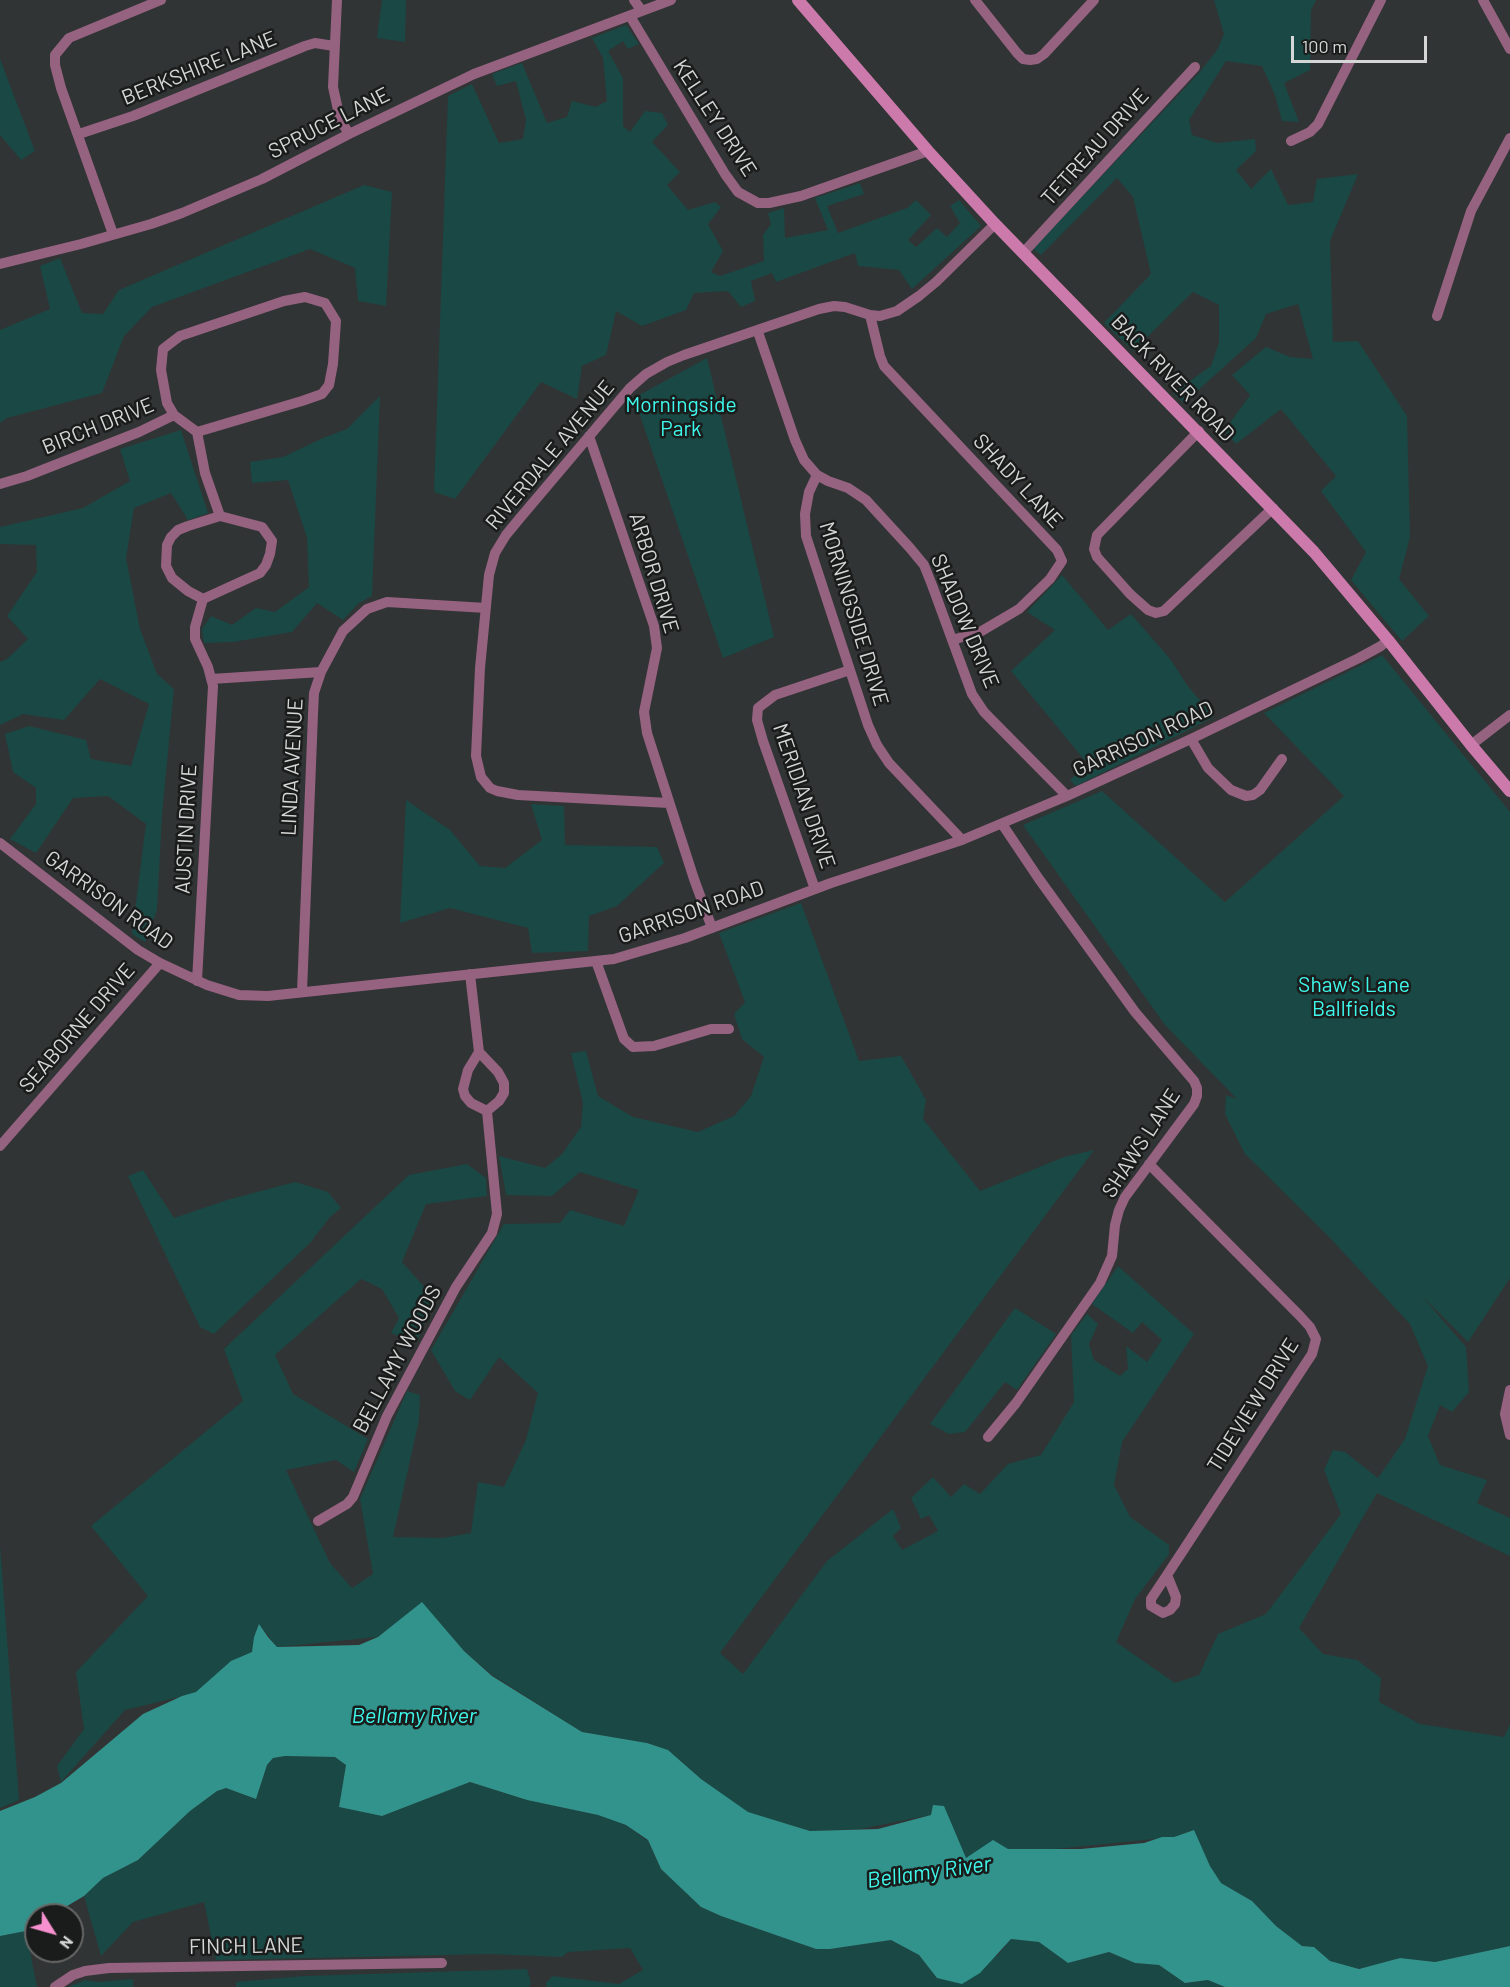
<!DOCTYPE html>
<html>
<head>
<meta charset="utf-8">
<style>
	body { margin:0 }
	#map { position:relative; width:1510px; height:1987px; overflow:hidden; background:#313434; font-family:Barlow,sans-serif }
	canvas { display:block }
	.north { position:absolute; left:24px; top:1903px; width:60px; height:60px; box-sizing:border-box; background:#1a1c1b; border:2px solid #656766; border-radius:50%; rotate:127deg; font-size:16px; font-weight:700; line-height:24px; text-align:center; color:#d5d7d7 }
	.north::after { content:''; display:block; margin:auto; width:21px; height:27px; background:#f690cf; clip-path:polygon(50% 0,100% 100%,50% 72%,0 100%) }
	.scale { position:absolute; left:1291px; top:36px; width:136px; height:27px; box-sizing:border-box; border:3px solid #d5d7d7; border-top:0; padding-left:8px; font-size:18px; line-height:21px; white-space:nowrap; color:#d5d7d7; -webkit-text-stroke:4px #1a1c1b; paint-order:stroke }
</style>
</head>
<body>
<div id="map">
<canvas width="1510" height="1987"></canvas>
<div class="north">N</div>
<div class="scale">100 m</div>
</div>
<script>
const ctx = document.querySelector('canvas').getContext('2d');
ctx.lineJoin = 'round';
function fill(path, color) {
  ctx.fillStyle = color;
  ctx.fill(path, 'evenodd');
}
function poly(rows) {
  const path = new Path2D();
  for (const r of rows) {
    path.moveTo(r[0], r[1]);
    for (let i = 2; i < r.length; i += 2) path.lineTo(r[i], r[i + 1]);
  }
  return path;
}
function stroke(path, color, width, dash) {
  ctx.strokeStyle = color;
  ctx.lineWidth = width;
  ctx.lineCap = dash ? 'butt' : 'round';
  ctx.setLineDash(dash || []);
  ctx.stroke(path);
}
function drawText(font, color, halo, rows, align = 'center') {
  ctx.font = font + ' Barlow,sans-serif';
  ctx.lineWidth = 5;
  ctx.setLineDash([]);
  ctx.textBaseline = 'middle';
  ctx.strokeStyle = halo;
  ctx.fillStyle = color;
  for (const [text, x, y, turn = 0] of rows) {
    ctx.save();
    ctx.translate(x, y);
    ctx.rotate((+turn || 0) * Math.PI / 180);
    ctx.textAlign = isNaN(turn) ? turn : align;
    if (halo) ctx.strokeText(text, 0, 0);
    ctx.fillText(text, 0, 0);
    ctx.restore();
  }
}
fill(poly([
	[382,0,406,0,405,42,377,38],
	[1214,0,1316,0,1311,10,1310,70,1284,83,1299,122,1282,121,1275,95,1262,66,1226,61,1189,120,1192,135,1217,143,1255,139,1256,151,1236,170,1251,189,1271,169,1288,205,1313,202,1317,179,1358,174,1330,241,1333,342,1358,341,1407,416,1410,537,1399,579,1429,616,1402,641,1351,580,1366,552,1321,491,1336,476,1281,409,1236,444,1224,431,1250,395,1232,375,1266,347,1290,357,1313,359,1298,304,1266,314,1256,338,1184,403,1173,393,1211,366,1219,342,1219,305,1193,292,1133,351,1104,323,1151,274,1133,197,1117,178,1041,255,1033,249,1199,73,1217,50,1224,34],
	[626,25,639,44,628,49,623,41,608,51,623,78,623,126,630,132,645,111,662,113,668,125,652,142,680,172,667,185,688,210,715,202,721,207,708,224,723,251,711,272,720,276,764,261,763,235,771,224,768,213,784,208,785,238,828,230,815,198,860,183,864,194,827,206,838,233,907,208,916,200,931,215,908,240,916,247,937,228,947,237,960,223,950,206,959,200,981,226,912,289,899,270,858,266,855,253,776,282,772,273,751,281,755,301,741,307,728,291,694,293,686,310,642,326,616,311,606,355,582,366,577,399,541,382,455,499,434,492,448,96,472,84,499,143,523,139,526,120,516,81,497,86,492,74,522,63,547,123,567,117,572,101,596,107,607,101,603,58,592,38],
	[0,59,35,151,21,160,0,135],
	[364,185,392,192,386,306,358,301,355,268,310,249,152,307,124,336,102,393,7,418,0,423,0,330,50,309,40,266,60,258,82,313,103,314,119,290],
	[707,358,774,637,723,658,634,398],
	[380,396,372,596,359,603,343,620,317,603,292,632,233,642,204,643,202,629,211,616,232,625,256,608,275,612,309,587,307,538,288,480,252,483,250,462,283,457,323,438,347,429],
	[181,430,208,513,188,520,171,493,134,508,126,558,140,629,157,674,174,689,162,815,157,910,145,942,132,934,146,824,108,796,73,798,36,853,10,839,36,804,36,788,13,772,5,734,29,726,86,740,91,759,131,766,149,704,100,679,64,720,23,714,0,725,0,662,7,659,28,639,7,616,37,572,36,545,0,544,0,527,83,508,130,481,120,449],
	[1062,575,1108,630,1131,614,1171,660,1187,685,1214,717,1076,786,1070,780,1087,763,1011,671,1055,630,1027,612],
	[1382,655,1510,812,1510,1278,1468,1342,1421,1295,1466,1347,1469,1392,1452,1412,1440,1405,1428,1436,1440,1465,1487,1480,1477,1503,1510,1518,1510,1556,1377,1493,1299,1628,1323,1654,1357,1660,1381,1678,1379,1702,1420,1724,1504,1737,1510,1724,1510,1946,1435,1962,1400,1958,1359,1969,1330,1961,1314,1947,1302,1946,1276,1926,1252,1901,1221,1883,1210,1866,1193,1830,1174,1837,966,1858,931,1815,860,1829,810,1831,747,1812,701,1779,668,1750,647,1743,582,1732,492,1675,464,1651,422,1603,378,1637,277,1647,259,1624,254,1637,253,1652,196,1693,125,1710,61,1782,57,1766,84,1729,76,1672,148,1596,91,1526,243,1401,224,1349,409,1175,467,1164,486,1178,487,1196,426,1204,402,1262,435,1299,416,1343,391,1333,399,1318,382,1289,361,1279,275,1355,293,1394,368,1439,354,1472,336,1460,286,1470,330,1563,352,1588,373,1574,360,1499,407,1391,420,1395,419,1420,393,1537,443,1538,471,1533,478,1482,504,1487,526,1440,538,1393,499,1357,470,1400,455,1391,431,1350,504,1224,560,1223,570,1210,624,1226,639,1190,580,1172,552,1196,506,1195,499,1156,545,1168,562,1154,581,1127,583,1103,571,1053,586,1051,598,1096,633,1117,698,1132,734,1116,751,1096,764,1057,742,1039,734,1014,745,1002,719,933,801,903,859,1061,901,1056,926,1100,923,1119,980,1191,1064,1157,1094,1150,720,1653,743,1674,827,1561,893,1509,901,1528,893,1536,902,1550,938,1531,929,1515,921,1519,911,1498,933,1477,951,1497,964,1484,980,1494,1008,1464,1041,1455,1074,1402,1071,1335,1087,1314,1098,1324,1089,1344,1094,1360,1120,1376,1128,1369,1126,1346,1147,1362,1162,1340,1142,1322,1133,1333,1092,1304,1118,1266,1194,1334,1122,1442,1114,1485,1130,1517,1169,1545,1169,1554,1135,1599,1116,1642,1175,1683,1199,1675,1218,1634,1266,1614,1341,1514,1324,1470,1333,1450,1345,1452,1378,1478,1405,1439,1428,1366,1410,1324,1329,1237,1245,1154,1225,1114,1226,1095,1237,1099,1165,1025,1023,825,1102,791,1225,902,1344,796,1264,713],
	[406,800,450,830,480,866,505,868,542,840,531,804,564,806,565,845,657,847,664,863,617,906,589,916,588,951,532,953,528,928,450,908,400,923],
	[143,1170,174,1218,227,1200,295,1182,328,1192,341,1208,330,1217,310,1243,214,1334,200,1327,128,1176],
	[1015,1308,1056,1334,1017,1390,1005,1382,965,1432,949,1434,930,1424],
	[0,1545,19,1800,0,1808],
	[285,1756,335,1757,346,1765,339,1807,382,1816,470,1782,527,1800,598,1815,626,1825,648,1841,661,1869,701,1907,721,1916,816,1949,830,1949,891,1940,919,1955,937,1978,998,1955,1011,1939,1039,1942,1068,1963,1109,1952,1135,1963,1159,1965,1185,1983,1208,1980,1225,1987,546,1987,546,1983,552,1976,619,1984,643,1970,630,1948,568,1952,562,1957,490,1954,216,1960,204,1902,133,1922,101,1956,84,1896,103,1878,138,1860,190,1811,217,1791,226,1788,256,1799,267,1765,273,1758],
	[26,1931,37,1987,0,1987,0,1936],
	[527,1969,531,1983,529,1987,236,1987,236,1982,305,1976],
	[133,1979,133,1987,68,1987,85,1980,98,1982]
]), '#1a4845');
fill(poly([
	[422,1602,464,1651,492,1676,582,1732,647,1743,668,1750,701,1779,748,1812,810,1831,878,1829,931,1815,933,1805,944,1806,966,1858,993,1840,1008,1849,1081,1849,1144,1843,1162,1837,1174,1837,1194,1830,1210,1866,1221,1883,1252,1901,1276,1926,1302,1946,1314,1947,1330,1961,1359,1969,1400,1958,1435,1962,1510,1946,1510,1987,1225,1987,1208,1980,1185,1983,1159,1965,1135,1963,1109,1952,1068,1963,1039,1942,1011,1939,980,1973,962,1984,937,1978,919,1955,891,1940,830,1949,816,1949,721,1916,701,1907,661,1869,648,1840,626,1825,598,1815,527,1800,470,1782,382,1816,339,1807,346,1765,335,1757,285,1756,273,1758,267,1765,256,1799,226,1788,217,1791,190,1811,138,1860,103,1878,84,1896,52,1915,36,1915,36,1925,26,1931,0,1936,0,1811,35,1797,61,1783,143,1714,182,1696,196,1692,231,1661,252,1652,254,1637,259,1624,268,1637,277,1647,359,1645,378,1637]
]), '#31938c');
stroke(poly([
	[337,0,333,87,340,119,349,134],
	[634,0,642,11],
	[975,0,1017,53,1023,59,1030,60,1037,59,1044,54,1094,0],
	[1483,0,1510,49],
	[630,16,725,174,738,192,758,203,769,203,801,196,928,151],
	[79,134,133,116,305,46,315,43,334,46],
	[1291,141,1310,132,1318,124,1381,0],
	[113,234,61,88,55,65,55,55,69,38,161,0],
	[1023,253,1195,67],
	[0,264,81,244,151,224,182,213,262,179,349,134,474,74,671,0],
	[305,297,325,303,336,321,333,364,329,385,322,394,302,401,197,432,174,415,167,403,161,370,163,349,180,336,284,301,305,297],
	[870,315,880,356,884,366,1057,550,1062,561,1050,579,1019,609,980,632,952,640],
	[1437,316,1471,211,1510,138],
	[758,332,795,440,804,460,817,475,828,481,848,488,866,500,910,548,924,565,932,585,972,694,984,712,1067,796],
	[1199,431,1097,535,1094,549,1097,557,1130,594,1148,610,1156,613,1164,611,1273,508],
	[197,432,205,473,220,516],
	[589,436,654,626,657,648,644,712,647,733,694,879,712,928],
	[817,475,809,492,805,514,806,536,868,725,877,745,889,763,962,840],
	[0,484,27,476,139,432,174,415],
	[211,679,321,672],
	[1191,739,1208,768,1231,790,1246,796,1253,795,1260,790,1282,759],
	[1471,745,1510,715],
	[669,803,518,795,497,791,490,788,481,777,476,756,480,668,489,575,495,553,506,535,520,518,630,388,646,374,667,362,684,355,819,309,834,306,845,307,870,315,880,316,897,311,919,296,936,282,995,224],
	[0,843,138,950,160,963,207,985,239,995,268,996,614,959,685,938,831,883,962,840,1067,796,1191,739,1359,658,1381,646,1388,640],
	[815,889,763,741,757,720,758,708,775,695,850,670],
	[596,961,624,1039,633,1047,654,1046,711,1029,729,1029],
	[470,974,479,1052,498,1072,504,1083,504,1093,499,1101,487,1111],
	[197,981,213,686,208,667,195,639,195,627,203,599,260,573,266,565,270,554,272,541,262,527,220,516,188,526,178,530,171,537,167,545,166,566,172,578,188,591,203,599],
	[302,992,313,714,314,693,321,672,343,631,367,609,387,602,486,608],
	[479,1052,468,1070,463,1089,465,1096,471,1103,487,1111],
	[0,1146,160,963],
	[1149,1164,1300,1316,1310,1327,1316,1339,1312,1354,1167,1575,1176,1597,1175,1604,1170,1610,1163,1613,1151,1606,1151,1599,1167,1575],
	[1510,1390,1505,1414,1510,1435],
	[988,1437,1016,1403,1100,1283,1112,1256,1115,1225,1119,1210,1125,1197,1194,1104,1197,1096,1197,1088,1194,1081,1135,1012,1039,879,1002,824],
	[318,1521,347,1504,353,1497,387,1416,456,1287,492,1233,497,1214,487,1111],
	[55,1987,73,1975,85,1971,109,1968,442,1963]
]), '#956280', 10);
stroke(poly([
	[798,0,928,151,995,224,1314,552,1388,640,1471,745,1510,791]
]), '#cb7aab', 12);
drawText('21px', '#d5d7d7', '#1a1c1b', [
	["BERKSHIRE LANE",199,68,-22],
	["KELLEY DRIVE",715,118,57],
	["SPRUCE LANE",329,123,-27],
	["TETREAU DRIVE",1095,147,-48],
	["BACK RIVER ROAD",1173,378,46],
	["BIRCH DRIVE",98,426,-22],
	["RIVERDALE AVENUE",550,455,-50],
	["SHADY LANE",1018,481,47],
	["ARBOR DRIVE",654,573,73],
	["MORNINGSIDE DRIVE",854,614,73],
	["SHADOW DRIVE",965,621,67],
	["GARRISON ROAD",1143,739,-25],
	["LINDA AVENUE",292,767,-87],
	["MERIDIAN DRIVE",804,796,71],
	["AUSTIN DRIVE",186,829,-87],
	["GARRISON ROAD",109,900,36],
	["GARRISON ROAD",691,912,-19],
	["SEABORNE DRIVE",77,1028,-49],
	["SHAWS LANE",1141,1143,-57],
	["BELLAMY WOODS",397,1359,-62],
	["TIDEVIEW DRIVE",1253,1405,-58],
	["FINCH LANE",246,1946,-1]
]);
drawText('21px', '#3ff8ec', '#1a1c1b', [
	["Morningside",681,405],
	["Park",681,429],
	["Shaw’s Lane",1354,985],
	["Ballfields",1354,1009]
]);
drawText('italic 22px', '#3ff8ec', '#1a1c1b', [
	["Bellamy River",414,1716],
	["Bellamy River",929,1872,-8]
]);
</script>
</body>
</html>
